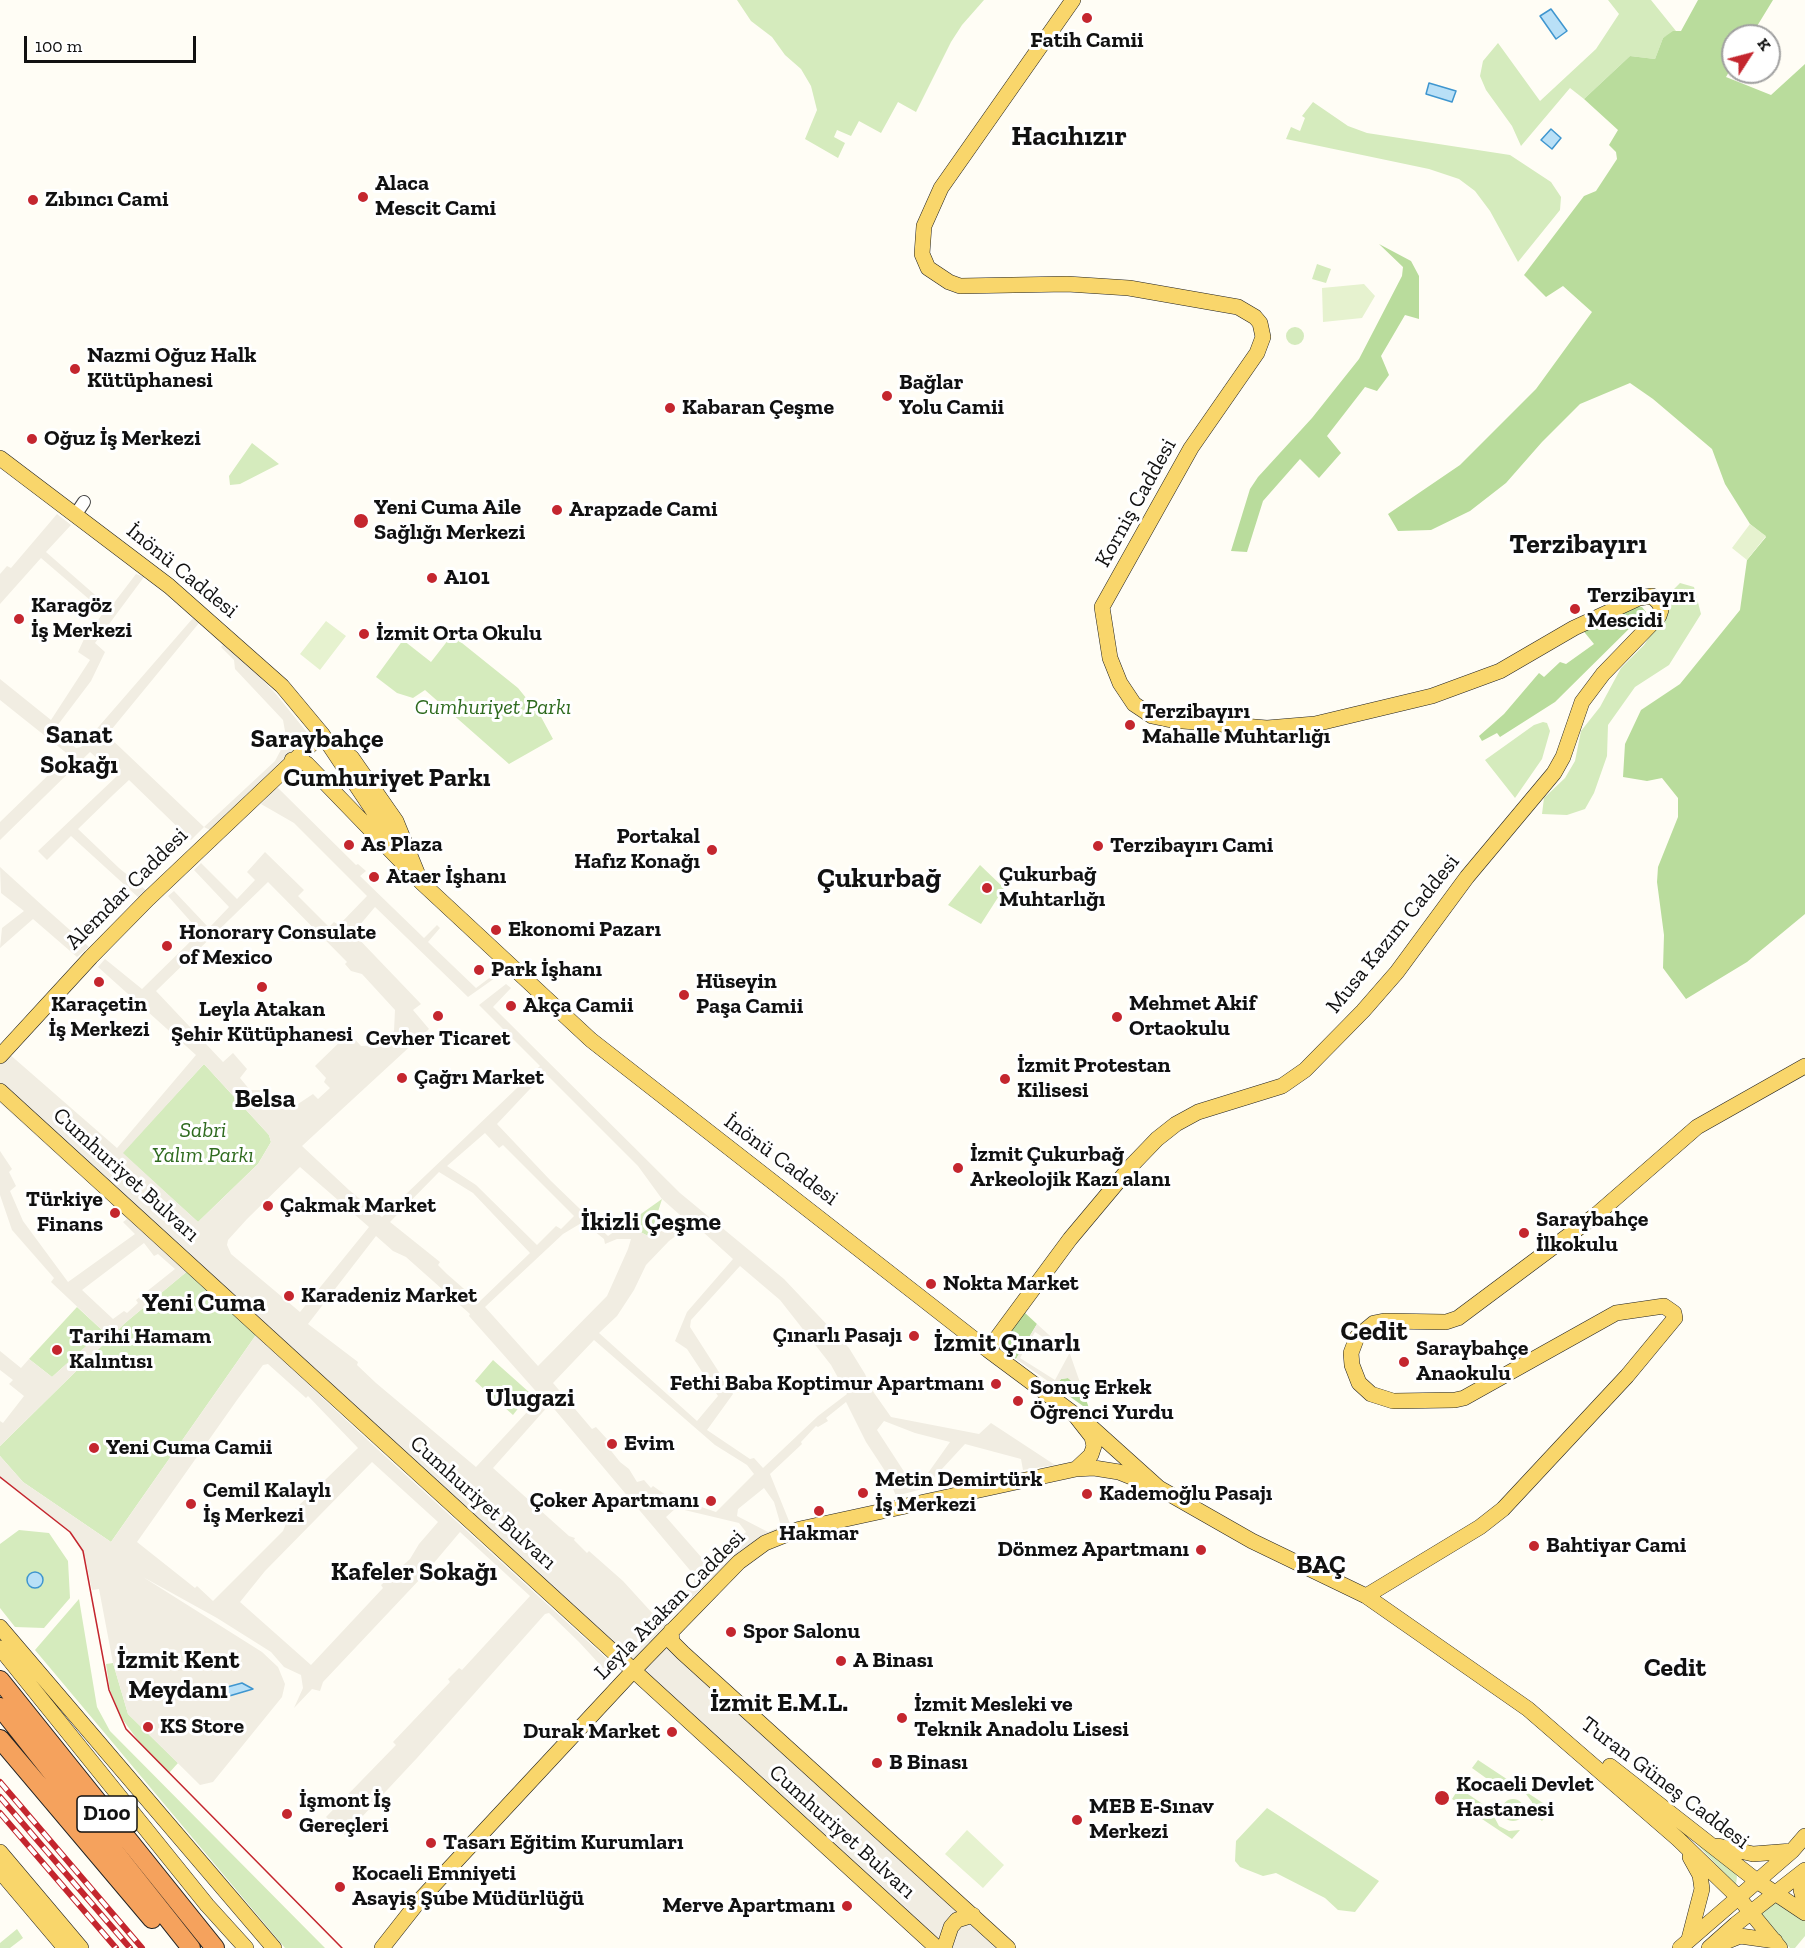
<!DOCTYPE html>
<html>
<head>
<meta charset="utf-8">
<style>
	body { margin:0 }
	#map { position:relative; width:1805px; height:1948px; overflow:hidden; background:#fffdf5; font-family:"Zilla Slab",serif }
	canvas { display:block }
	.north { position:absolute; left:1721px; top:24px; width:60px; height:60px; box-sizing:border-box; background:#fff; border:2px solid #a0a0a0; border-radius:50%; rotate:54deg; font-size:16px; font-weight:700; line-height:24px; text-align:center; color:#111 }
	.north::after { content:''; display:block; margin:auto; width:21px; height:27px; background:#c4262e; clip-path:polygon(50% 0,100% 100%,50% 72%,0 100%) }
	.scale { position:absolute; left:24px; top:36px; width:172px; height:27px; box-sizing:border-box; border:3px solid #111; border-top:0; padding-left:8px; font-size:18px; line-height:21px; white-space:nowrap; color:#111; -webkit-text-stroke:4px #fff; paint-order:stroke }
</style>
</head>
<body>
<div id="map">
<canvas width="1805" height="1948"></canvas>
<div class="north">K</div>
<div class="scale">100 m</div>
</div>
<script>
const ctx = document.querySelector('canvas').getContext('2d');
ctx.lineJoin = 'round';
function fill(path, color) {
  ctx.fillStyle = color;
  ctx.fill(path, 'evenodd');
}
function poly(rows) {
  const path = new Path2D();
  for (const r of rows) {
    if (r.length === 3) {
      path.moveTo(r[0] + r[2], r[1]);
      path.arc(r[0], r[1], r[2], 0, 2 * Math.PI);
      continue;
    }
    path.moveTo(r[0], r[1]);
    for (let i = 2; i < r.length; i += 2) path.lineTo(r[i], r[i + 1]);
  }
  return path;
}
function stroke(path, color, width, dash) {
  ctx.strokeStyle = color;
  ctx.lineWidth = width;
  ctx.lineCap = dash ? 'butt' : 'round';
  ctx.setLineDash(dash || []);
  ctx.stroke(path);
}
function drawText(font, color, halo, rows, align = 'center') {
  ctx.font = font + ' "Zilla Slab",serif';
  ctx.lineWidth = 6;
  ctx.setLineDash([]);
  ctx.textBaseline = 'middle';
  ctx.strokeStyle = halo;
  ctx.fillStyle = color;
  for (const [text, x, y, turn = 0] of rows) {
    ctx.save();
    ctx.translate(x, y);
    ctx.rotate((+turn || 0) * Math.PI / 180);
    ctx.textAlign = isNaN(turn) ? turn : align;
    if (halo) ctx.strokeText(text, 0, 0);
    ctx.fillText(text, 0, 0);
    ctx.restore();
  }
}
fill(poly([
	[737,0,984,0,962,25,951,42,916,112,898,102,881,133,859,121,851,136,837,130,834,137,845,143,838,158,805,139,817,110,811,86,801,69,785,55,772,37,751,21],
	[1608,0,1651,0,1676,31,1663,38,1655,59,1630,56,1584,99,1570,88,1521,146,1512,126,1486,90,1480,76,1483,61,1498,43,1540,101,1596,49,1619,14],
	[1313,102,1348,126,1367,133,1510,155,1551,182,1561,197,1560,210,1518,262,1490,211,1475,191,1459,179,1429,169,1286,139,1291,127,1300,131,1305,118,1302,116],
	[1317,264,1331,269,1326,283,1312,279],
	[1295,336,9],
	[252,443,279,464,240,484,230,485,229,476],
	[1680,583,1694,587,1701,614,1669,665,1635,687,1608,725,1607,756,1594,793,1585,809,1567,815,1542,814,1544,798,1565,778,1575,761,1581,731,1600,707,1621,668,1644,645,1662,618,1670,593],
	[452,635,518,688,540,715,553,739,509,764,425,690,413,698,397,693,376,677,403,640,431,662],
	[1543,722,1547,723,1550,731,1542,759,1515,798,1485,760,1534,725],
	[980,865,1004,888,981,924,948,905],
	[204,1064,269,1135,271,1142,258,1164,198,1222,122,1153],
	[662,1199,650,1237,625,1224,638,1216],
	[190,1269,258,1332,111,1542,23,1482,0,1456,0,1446,125,1323],
	[77,1307,103,1331,52,1377,29,1359],
	[493,1360,530,1393,513,1415,475,1381],
	[19,1530,49,1533,68,1561,70,1598,44,1628,15,1627,0,1608,0,1544],
	[79,1599,97,1707,110,1731,325,1948,285,1948,35,1650],
	[113,1663,128,1714,178,1763,169,1773,140,1743,120,1716,110,1690,106,1664],
	[1478,1760,1552,1809,1542,1821,1533,1814,1532,1802,1526,1794,1519,1789,1504,1791,1472,1768],
	[1459,1788,1490,1809,1499,1826,1509,1831,1520,1830,1512,1839,1452,1799],
	[1513,1810,11],
	[1267,1808,1379,1881,1355,1912,1338,1910,1325,1898,1276,1873,1263,1876,1240,1867,1235,1861,1236,1841],
	[1690,1837,1732,1870,1737,1876,1736,1885],
	[1774,1902,1805,1920,1805,1936,1795,1948,1790,1948,1765,1922,1761,1913],
	[17,1929,23,1938,10,1948,0,1948,0,1943]
]), '#d5ebbd');
fill(poly([
	[1698,0,1773,0,1751,36,1733,36,1733,65,1726,77,1771,95,1805,64,1805,914,1747,962,1686,999,1663,968,1664,935,1657,882,1658,867,1678,817,1678,798,1662,778,1647,781,1623,777,1625,744,1641,710,1680,684,1740,610,1747,560,1766,537,1750,524,1725,484,1712,449,1653,399,1630,383,1580,404,1542,442,1506,483,1470,511,1431,530,1398,531,1388,514,1460,465,1536,389,1592,312,1563,286,1546,297,1524,275,1584,196,1596,191,1617,159,1616,152,1609,145,1618,130,1584,99,1630,56,1655,59,1663,38,1673,31,1681,31],
	[1379,244,1411,261,1419,276,1419,319,1405,315,1381,356,1389,375,1377,391,1365,387,1327,436,1341,453,1319,478,1300,459,1263,501,1247,552,1231,551,1250,489,1258,477,1312,418,1359,359,1402,276,1403,267],
	[1634,606,1642,607,1646,612,1555,702,1500,737,1497,733,1482,741,1479,736,1504,714,1539,673,1544,677,1560,662,1566,664,1594,644,1581,628],
	[1024,1312,1037,1324,1016,1359,999,1346],
	[1068,1378,1083,1391,1090,1411,1055,1386,1061,1379]
]), '#b9dc9c');
fill(poly([
	[1364,284,1375,296,1362,318,1323,322,1322,288],
	[1750,524,1766,536,1747,560,1732,548],
	[326,621,346,636,320,670,300,654],
	[967,1830,1004,1865,983,1888,945,1854]
]), '#e6f2cf');
fill(poly([
	[57,514,71,525,46,552,110,608,136,574,144,577,95,643,105,652,91,681,54,730,76,748,81,747,193,618,226,642,276,694,309,735,310,739,214,832,204,827,191,840,129,780,114,794,78,829,119,868,147,891,139,898,71,836,47,860,38,851,117,776,90,752,0,840,0,822,69,755,0,700,0,679,51,720,90,660,78,652,85,637,104,612,41,558,0,604,0,574,7,566,11,568],
	[199,623,223,645,221,647,234,660,235,669,283,720,285,731,284,744,275,761,204,827,107,735],
	[277,787,356,865,358,864,366,871,360,876,424,938,437,925,440,928,428,942,476,988,492,976,495,978,468,997,375,907,353,933,421,1004,413,1010,429,1029,302,1146,349,1190,382,1217,540,1066,479,1005,506,984,511,988,493,1007,680,1193,784,1279,849,1348,865,1374,872,1390,891,1417,979,1434,991,1423,1055,1465,1023,1470,1021,1459,965,1444,929,1483,930,1487,896,1496,887,1474,866,1442,846,1402,826,1418,828,1421,818,1427,816,1426,801,1442,802,1444,770,1474,791,1526,758,1539,740,1551,665,1624,671,1631,671,1639,1008,1948,937,1948,0,1091,0,1046,117,1148,196,1055,98,967,105,959,142,989,200,932,168,896,174,891,209,928,229,907,194,870,201,863,237,899,255,880,247,872,265,852,304,890,298,896,329,927,334,922,339,925,367,896,294,823,261,804],
	[268,882,347,962,345,964,351,971,362,974,395,1010,394,1031,380,1045,361,1046,349,1033,315,1066,326,1078,324,1082,330,1088,318,1099,313,1094,292,1108,280,1105,263,1090,250,1090,240,1078,247,1069,233,1053,223,1062,156,991],
	[204,1064,269,1135,271,1142,258,1164,198,1222,123,1153],
	[545,1073,638,1166,662,1199,680,1215,650,1237,625,1224,608,1236,551,1181,497,1124],
	[485,1133,499,1148,503,1145,574,1216,561,1229,556,1226,537,1245,476,1185,447,1166],
	[300,1167,369,1227,300,1312,231,1254,227,1245,228,1240,247,1219],
	[439,1172,473,1193,530,1253,479,1302,447,1274,438,1265,440,1262,390,1222],
	[583,1222,604,1239,605,1244,617,1239,631,1239,628,1249,607,1296,538,1366,485,1307,563,1234],
	[693,1223,733,1259,687,1312,675,1341,687,1349,718,1396,697,1421,599,1333,617,1316,634,1290,646,1265,669,1241],
	[376,1236,393,1251,406,1257,470,1314,469,1316,541,1397,476,1467,376,1383,357,1365,358,1362,308,1324],
	[740,1266,780,1300,831,1365,847,1394,818,1416,763,1468,754,1458,750,1459,707,1430,733,1394,690,1327,691,1320],
	[594,1340,715,1445,747,1465,754,1474,716,1512,672,1497,670,1498,653,1486,651,1488,644,1480,637,1482,629,1469,620,1462,604,1442,607,1439,596,1427,592,1429,553,1383],
	[550,1404,694,1575,694,1583,662,1617,654,1615,623,1581,589,1551,587,1553,574,1540,575,1538,569,1536,493,1468],
	[884,1421,915,1433,950,1442,916,1490,877,1430],
	[764,1488,774,1502,781,1526,768,1532,737,1516,738,1509],
	[676,1508,739,1523,746,1532,709,1566,666,1517],
	[0,867,44,907,89,947,77,957,33,919,0,948,2,928,24,911,1,893],
	[0,1097,190,1269,125,1323,0,1446,0,1421,3,1423,24,1396,9,1384,13,1380,0,1370,0,1351,21,1368,29,1359,52,1377,103,1331,51,1282,54,1278,12,1230,0,1195,0,1151,12,1169,9,1172,16,1186,10,1191,23,1221,68,1282,135,1234,123,1222,127,1219,110,1203,112,1201,78,1170,76,1172,0,1103],
	[144,1243,154,1256,158,1254,175,1269,136,1300,138,1303,127,1313,124,1311,113,1319,82,1290],
	[1037,1324,1070,1354,1083,1391,1068,1378,1061,1379,1055,1386,1016,1359],
	[1035,1332,1069,1354,1055,1380,1020,1358],
	[258,1332,267,1346,374,1446,617,1668,603,1668,579,1642,549,1613,545,1614,417,1758,345,1835,326,1817,396,1745,393,1742,450,1682,448,1679,459,1668,462,1670,530,1596,460,1532,422,1577,323,1682,320,1691,312,1689,294,1708,303,1688,301,1675,284,1667,271,1652,217,1618,143,1577,262,1652,278,1667,285,1684,282,1697,213,1782,200,1785,128,1714,113,1663,99,1589,92,1590,86,1562,78,1543,70,1532,0,1477,0,1456,23,1482,111,1542],
	[268,1364,306,1398,308,1396,358,1448,290,1514,283,1531,213,1601,197,1586,195,1588,137,1542,237,1400,263,1365],
	[372,1462,438,1522,419,1544,410,1559,381,1585,383,1588,311,1665,240,1602,265,1571]
]), '#f1ede2');
const water = poly([
	[1551,9,1567,31,1556,39,1540,16,1551,9],
	[1429,83,1456,91,1452,102,1426,94,1429,83],
	[1551,129,1561,138,1552,149,1541,140,1551,129],
	[35,1580,8],
	[242,1683,253,1689,219,1699,209,1692,242,1683]
]);
fill(water, '#b9e0f7');
stroke(water, '#3f96cf', 1.5);
const minor = poly([
	[76,514,84,502]
]);
const major = poly([
	[0,458,169,586,282,686,322,734,400,851],
	[333,743,352,758,396,821,418,875],
	[292,760,307,764,422,883,591,1040,988,1350,1074,1414,1092,1437,1094,1446,1091,1455,1076,1469],
	[0,1056,91,957,148,899,322,734],
	[0,1091,937,1948],
	[988,1350,1070,1239,1132,1165,1157,1139,1176,1124,1198,1112,1282,1086,1305,1070,1363,1011,1397,972,1467,877,1554,773,1563,757,1582,702,1603,674,1659,616,1661,610,1660,604,1652,596,1639,598,1574,628,1500,671,1432,696,1315,724,1267,728,1171,720,1152,716,1134,704,1120,683,1110,658,1102,607,1191,448,1257,353,1263,337,1260,323,1255,317,1238,307,1129,288,1067,284,960,286,949,282,928,268,922,254,924,226,941,188,1073,0],
	[1089,1425,1159,1488,1252,1541,1366,1596,1528,1709,1678,1839,1738,1897,1780,1948],
	[1366,1596,1480,1527,1503,1509,1627,1376,1675,1318,1674,1313,1664,1306,1616,1313,1464,1398,1455,1400,1393,1401,1371,1394,1359,1383,1352,1365,1351,1353,1357,1337,1374,1323,1384,1321,1446,1322,1458,1318,1596,1215,1697,1127,1805,1066],
	[0,1627,274,1948],
	[671,1631,672,1642,683,1653,1008,1948],
	[0,1648,207,1905,246,1948],
	[1610,1766,1757,1881,1805,1913],
	[1718,1846,1753,1854,1792,1851],
	[0,1852,81,1948],
	[0,1871,65,1948],
	[1805,1875,1801,1890,1805,1904],
	[1689,1939,1702,1889,1700,1875,1690,1857],
	[1718,1945,1740,1936,1775,1941],
	[382,1948,419,1901,633,1671,739,1562,765,1543,800,1529,1076,1469,1094,1468,1119,1472,1159,1488],
	[944,1948,951,1927,957,1920,973,1915],
	[1680,1948,1792,1851,1805,1836],
	[1709,1948,1736,1924,1805,1870]
]);
const highway = poly([
	[0,1680,215,1948],
	[0,1707,191,1948],
	[0,1739,152,1919]
]);
stroke(minor, '#444', 14);
stroke(major, '#222', 16);
stroke(highway, '#222', 20);
stroke(minor, '#fff', 12);
stroke(major, '#f9d66b', 15);
stroke(highway, '#f5a25d', 18);
stroke(poly([
	[0,1477,70,1532,83,1551,109,1690,126,1729,342,1948]
]), '#c4262e', 1.5);
const rail = poly([
	[0,1782,142,1948],
	[0,1797,130,1948],
	[0,1813,116,1948]
]);
stroke(rail, '#c4262e', 6);
stroke(rail, '#fff', 4, [11]);
for (const [x, y, r, color] of [
	[1087,18,6,"#c4262e"],
	[363,197,6,"#c4262e"],
	[33,200,6,"#c4262e"],
	[75,369,6,"#c4262e"],
	[887,396,6,"#c4262e"],
	[670,408,6,"#c4262e"],
	[32,439,6,"#c4262e"],
	[557,510,6,"#c4262e"],
	[361,521,8,"#c4262e"],
	[432,578,6,"#c4262e"],
	[1575,609,6,"#c4262e"],
	[19,619,6,"#c4262e"],
	[364,634,6,"#c4262e"],
	[1130,725,6,"#c4262e"],
	[349,845,6,"#c4262e"],
	[1098,846,6,"#c4262e"],
	[712,850,6,"#c4262e"],
	[374,877,6,"#c4262e"],
	[987,888,6,"#c4262e"],
	[496,930,6,"#c4262e"],
	[167,946,6,"#c4262e"],
	[479,970,6,"#c4262e"],
	[99,982,6,"#c4262e"],
	[262,987,6,"#c4262e"],
	[684,995,6,"#c4262e"],
	[511,1006,6,"#c4262e"],
	[438,1016,6,"#c4262e"],
	[1117,1017,6,"#c4262e"],
	[402,1078,6,"#c4262e"],
	[1005,1079,6,"#c4262e"],
	[958,1168,6,"#c4262e"],
	[268,1206,6,"#c4262e"],
	[115,1213,6,"#c4262e"],
	[1524,1233,6,"#c4262e"],
	[931,1284,6,"#c4262e"],
	[289,1296,6,"#c4262e"],
	[914,1336,6,"#c4262e"],
	[57,1350,6,"#c4262e"],
	[1404,1362,6,"#c4262e"],
	[996,1384,6,"#c4262e"],
	[1018,1401,6,"#c4262e"],
	[612,1444,6,"#c4262e"],
	[94,1448,6,"#c4262e"],
	[863,1493,6,"#c4262e"],
	[1087,1494,6,"#c4262e"],
	[711,1501,6,"#c4262e"],
	[191,1504,6,"#c4262e"],
	[819,1511,6,"#c4262e"],
	[1534,1546,6,"#c4262e"],
	[1201,1550,6,"#c4262e"],
	[731,1632,6,"#c4262e"],
	[841,1661,6,"#c4262e"],
	[902,1718,6,"#c4262e"],
	[148,1727,6,"#c4262e"],
	[672,1732,6,"#c4262e"],
	[877,1763,6,"#c4262e"],
	[1442,1798,8,"#c4262e"],
	[287,1814,6,"#c4262e"],
	[1077,1820,6,"#c4262e"],
	[431,1843,6,"#c4262e"],
	[340,1887,6,"#c4262e"],
	[847,1906,6,"#c4262e"]
]) {
  const dot = new Path2D();
  dot.arc(x, y, r, 0, 2 * Math.PI);
  ctx.fillStyle = color;
  ctx.fill(dot);
  stroke(dot, '#fff', 2);
}
for (const [x, y, w] of [
	[107,1814,60]
]) {
  const box = new Path2D();
  box.roundRect(x - w / 2, y - 18, w, 36, 4.5);
  ctx.fillStyle = '#fff';
  ctx.fill(box);
  stroke(box, '#111', 1.5);
}
drawText('bold 21px', '#111', null, [
	["D100",107,1814]
]);
drawText('bold 22px', '#111', '#fff', [
	["Fatih Camii",1087,41,"center"],
	["Alaca",375,184],
	["Mescit Cami",375,209],
	["Zıbıncı Cami",45,200],
	["Nazmi Oğuz Halk",87,356],
	["Kütüphanesi",87,381],
	["Bağlar",899,383],
	["Yolu Camii",899,408],
	["Kabaran Çeşme",682,408],
	["Oğuz İş Merkezi",44,439],
	["Yeni Cuma Aile",374,508],
	["Sağlığı Merkezi",374,533],
	["Arapzade Cami",569,510],
	["A101",444,578],
	["Terzibayırı",1587,596],
	["Mescidi",1587,621],
	["Karagöz",31,606],
	["İş Merkezi",31,631],
	["İzmit Orta Okulu",376,634],
	["Terzibayırı",1142,712],
	["Mahalle Muhtarlığı",1142,737],
	["Portakal",700,837,"right"],
	["Hafız Konağı",700,862,"right"],
	["As Plaza",361,845],
	["Terzibayırı Cami",1110,846],
	["Çukurbağ",999,875],
	["Muhtarlığı",999,900],
	["Ataer İşhanı",386,877],
	["Ekonomi Pazarı",508,930],
	["Honorary Consulate",179,933],
	["of Mexico",179,958],
	["Park İşhanı",491,970],
	["Hüseyin",696,982],
	["Paşa Camii",696,1007],
	["Mehmet Akif",1129,1004],
	["Ortaokulu",1129,1029],
	["Karaçetin",99,1005,"center"],
	["İş Merkezi",99,1030,"center"],
	["Akça Camii",523,1006],
	["Leyla Atakan",262,1010,"center"],
	["Şehir Kütüphanesi",262,1035,"center"],
	["Cevher Ticaret",438,1039,"center"],
	["İzmit Protestan",1017,1066],
	["Kilisesi",1017,1091],
	["Çağrı Market",414,1078],
	["İzmit Çukurbağ",970,1155],
	["Arkeolojik Kazı alanı",970,1180],
	["Türkiye",103,1200,"right"],
	["Finans",103,1225,"right"],
	["Çakmak Market",280,1206],
	["Saraybahçe",1536,1220],
	["İlkokulu",1536,1245],
	["Nokta Market",943,1284],
	["Karadeniz Market",301,1296],
	["Çınarlı Pasajı",902,1336,"right"],
	["Tarihi Hamam",69,1337],
	["Kalıntısı",69,1362],
	["Saraybahçe",1416,1349],
	["Anaokulu",1416,1374],
	["Fethi Baba Koptimur Apartmanı",984,1384,"right"],
	["Sonuç Erkek",1030,1388],
	["Öğrenci Yurdu",1030,1413],
	["Evim",624,1444],
	["Yeni Cuma Camii",106,1448],
	["Metin Demirtürk",875,1480],
	["İş Merkezi",875,1505],
	["Cemil Kalaylı",203,1491],
	["İş Merkezi",203,1516],
	["Kademoğlu Pasajı",1099,1494],
	["Çoker Apartmanı",699,1501,"right"],
	["Hakmar",819,1534,"center"],
	["Bahtiyar Cami",1546,1546],
	["Dönmez Apartmanı",1189,1550,"right"],
	["Spor Salonu",743,1632],
	["A Binası",853,1661],
	["İzmit Mesleki ve",914,1705],
	["Teknik Anadolu Lisesi",914,1730],
	["KS Store",160,1727],
	["Durak Market",660,1732,"right"],
	["B Binası",889,1763],
	["Kocaeli Devlet",1456,1785],
	["Hastanesi",1456,1810],
	["İşmont İş",299,1801],
	["Gereçleri",299,1826],
	["MEB E-Sınav",1089,1807],
	["Merkezi",1089,1832],
	["Tasarı Eğitim Kurumları",443,1843],
	["Kocaeli Emniyeti",352,1874],
	["Asayiş Şube Müdürlüğü",352,1899],
	["Merve Apartmanı",835,1906,"right"]
], 'left');
drawText('22px', '#111', '#fff', [
	["Korniş Caddesi",1136,503,-61],
	["İnönü Caddesi",182,571,39],
	["Alemdar Caddesi",127,889,-45],
	["Musa Kazım Caddesi",1393,934,-51],
	["İnönü Caddesi",781,1160,37],
	["Cumhuriyet Bulvarı",126,1175,42],
	["Cumhuriyet Bulvarı",483,1503,42],
	["Leyla Atakan Caddesi",670,1605,-45],
	["Turan Güneş Caddesi",1665,1783,37],
	["Cumhuriyet Bulvarı",842,1832,42]
]);
drawText('italic 22px', '#2f6b1f', '#fff', [
	["Cumhuriyet Parkı",493,708],
	["Sabri",203,1131],
	["Yalım Parkı",203,1156]
]);
drawText('bold 26px', '#111', '#fff', [
	["Sanat",79,736],
	["Sokağı",79,766],
	["Saraybahçe",317,740],
	["Cumhuriyet Parkı",387,779],
	["Belsa",265,1100],
	["İkizli Çeşme",651,1223],
	["Yeni Cuma",204,1304],
	["İzmit Çınarlı",1007,1344],
	["Ulugazi",530,1399],
	["BAÇ",1321,1566],
	["Kafeler Sokağı",414,1573],
	["İzmit Kent",178,1661],
	["Meydanı",178,1691],
	["Cedit",1675,1669],
	["İzmit E.M.L.",779,1704]
]);
drawText('bold 28px', '#111', '#fff', [
	["Hacıhızır",1069,137],
	["Terzibayırı",1578,545],
	["Çukurbağ",879,879],
	["Cedit",1374,1332]
]);
</script>
</body>
</html>
